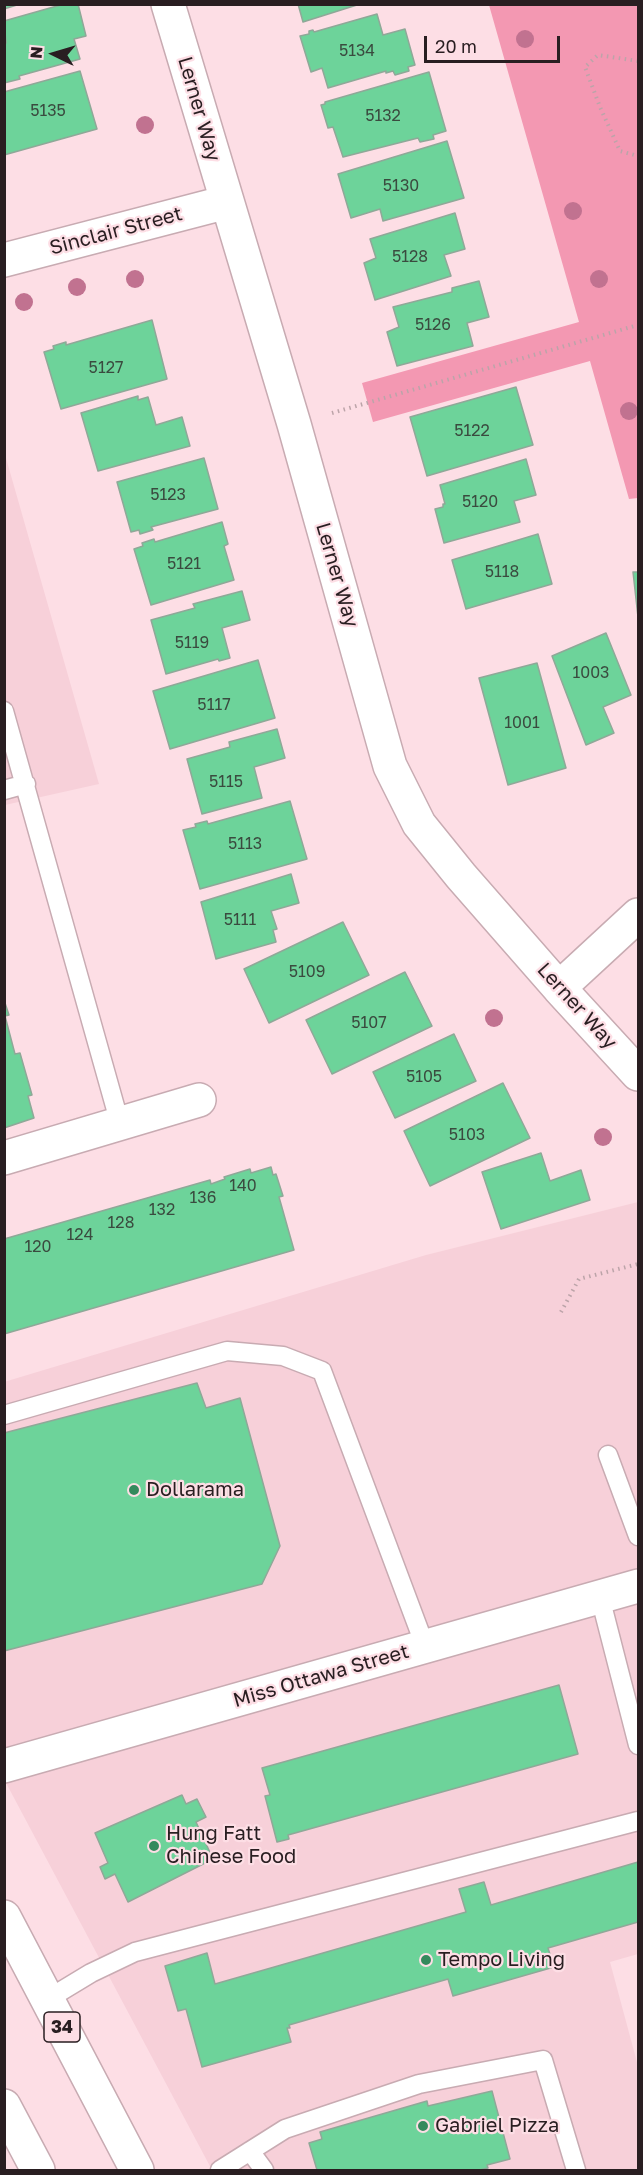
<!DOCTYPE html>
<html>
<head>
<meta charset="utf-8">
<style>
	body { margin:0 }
	#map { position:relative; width:643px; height:2175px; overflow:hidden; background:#fddee5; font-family:"Golos Text",sans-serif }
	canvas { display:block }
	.frame { position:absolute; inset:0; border:6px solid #291e21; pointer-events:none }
	.north { position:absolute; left:24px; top:24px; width:60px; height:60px; -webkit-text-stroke:4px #fddee5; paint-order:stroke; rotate:275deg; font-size:16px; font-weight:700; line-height:24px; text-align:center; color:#291e21 }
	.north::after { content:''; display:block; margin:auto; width:21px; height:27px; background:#291e21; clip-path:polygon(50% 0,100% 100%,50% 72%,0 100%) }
	.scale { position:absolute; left:424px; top:36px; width:136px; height:27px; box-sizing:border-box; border:3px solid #291e21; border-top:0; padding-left:8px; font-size:18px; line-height:21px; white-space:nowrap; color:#291e21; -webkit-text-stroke:4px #fddee5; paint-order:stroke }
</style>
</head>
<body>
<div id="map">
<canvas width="643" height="2175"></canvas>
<div class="frame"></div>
<div class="north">N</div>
<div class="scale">20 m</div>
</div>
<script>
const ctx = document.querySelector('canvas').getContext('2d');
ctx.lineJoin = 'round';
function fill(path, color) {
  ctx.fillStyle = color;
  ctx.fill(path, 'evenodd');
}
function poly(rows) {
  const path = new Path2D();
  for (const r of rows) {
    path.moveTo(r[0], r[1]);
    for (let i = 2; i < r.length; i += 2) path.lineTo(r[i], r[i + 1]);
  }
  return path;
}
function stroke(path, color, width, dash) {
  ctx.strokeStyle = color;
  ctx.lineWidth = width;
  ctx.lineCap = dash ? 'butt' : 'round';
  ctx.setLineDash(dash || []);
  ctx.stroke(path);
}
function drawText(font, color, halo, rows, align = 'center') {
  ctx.font = font + ' "Golos Text",sans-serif';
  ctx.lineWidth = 4.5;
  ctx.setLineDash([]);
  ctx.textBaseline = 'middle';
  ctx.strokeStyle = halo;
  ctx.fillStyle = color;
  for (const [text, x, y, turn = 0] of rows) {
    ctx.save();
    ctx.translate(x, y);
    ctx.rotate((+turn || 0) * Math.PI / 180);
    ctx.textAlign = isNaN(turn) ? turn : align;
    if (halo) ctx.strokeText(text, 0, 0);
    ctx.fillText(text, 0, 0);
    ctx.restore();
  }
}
fill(poly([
	[4,451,99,784,5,805,4,805],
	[638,1202,638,1954,610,1962,638,2066,638,2170,212,2170,5,1781,4,1382,426,1255]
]), '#f7d0d9');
fill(poly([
	[489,5,638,5,638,498,629,499,590,361,373,422,362,383,579,322]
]), '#f398b2');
const building = poly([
	[4,4,20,4,4,9,4,4],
	[64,4,78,4,86,36,74,39,80,59,19,76,20,79,4,83,4,43,6,43,4,21,64,4],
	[298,4,360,4,303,22,298,4],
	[377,14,383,35,405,29,415,65,408,67,409,71,395,75,393,71,386,73,386,71,328,88,322,68,311,72,300,36,309,34,309,31,313,30,314,32,377,14],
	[80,71,97,129,4,155,4,92,80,71],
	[429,72,446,131,433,135,434,139,420,142,418,138,343,157,333,127,328,128,321,105,325,104,325,102,429,72],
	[447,141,464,198,383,221,380,209,351,218,338,174,447,141],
	[455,213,465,249,444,255,451,276,375,300,364,263,376,258,370,239,455,213],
	[479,281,489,317,467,323,473,346,397,366,387,332,399,327,393,307,452,292,452,288,479,281],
	[152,320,167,379,61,409,44,352,54,349,53,346,66,342,66,345,152,320],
	[516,387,533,445,427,476,410,417,516,387],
	[138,396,138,400,148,397,156,425,182,417,190,446,98,471,81,413,138,396],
	[204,458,218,509,151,527,153,530,140,534,139,530,131,532,117,482,204,458],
	[526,459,536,495,514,501,520,522,444,543,435,509,443,507,443,504,445,504,440,485,526,459],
	[222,522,228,544,224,546,234,580,151,605,134,549,143,546,142,543,154,539,155,542,222,522],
	[538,534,552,584,466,609,452,560,538,534],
	[633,572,638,572,638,617,633,572],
	[242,591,250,620,222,628,230,658,219,661,218,659,166,674,151,620,195,608,193,604,242,591],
	[606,633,631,695,603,707,614,733,586,745,552,656,606,633],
	[258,660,275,718,170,749,153,691,258,660],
	[537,663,566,768,508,785,479,678,537,663],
	[277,729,285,758,254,767,262,798,202,814,187,759,230,747,229,742,277,729],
	[290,801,307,859,200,889,183,830,196,827,195,824,207,821,208,824,290,801],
	[291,874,299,903,271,911,277,929,273,930,276,942,216,959,201,902,291,874],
	[343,922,369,975,269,1023,244,969,343,922],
	[405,972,432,1026,332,1074,306,1020,405,972],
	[4,1000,9,1015,5,1016,15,1054,20,1053,32,1095,28,1096,34,1118,4,1128,4,1000],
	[454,1034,476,1081,395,1118,373,1072,454,1034],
	[503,1083,530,1138,430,1186,404,1131,503,1083],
	[541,1153,550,1181,581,1170,590,1200,501,1229,482,1172,541,1153],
	[271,1167,273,1175,276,1174,283,1196,279,1197,294,1250,4,1334,4,1239,210,1180,211,1184,225,1179,224,1177,250,1169,251,1173,271,1167],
	[197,1383,206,1408,240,1398,280,1546,262,1584,4,1651,4,1433,197,1383],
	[559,1685,578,1754,288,1835,289,1839,277,1842,265,1796,270,1795,262,1768,559,1685],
	[182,1795,186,1804,197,1799,206,1817,196,1822,213,1859,128,1902,115,1874,105,1879,100,1867,108,1863,95,1833,182,1795],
	[638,1862,638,1922,548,1948,554,1967,453,1996,448,1979,289,2025,290,2028,287,2028,291,2042,202,2067,186,2009,178,2011,165,1966,207,1953,215,1984,466,1912,459,1889,484,1882,491,1905,638,1862],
	[492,2091,510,2159,487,2165,488,2168,480,2170,317,2170,309,2143,322,2139,320,2132,427,2101,428,2106,492,2091]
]);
fill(building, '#6dd39a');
stroke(building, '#8fa898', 1.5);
const service = poly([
	[4,711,120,1124],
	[4,790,26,784],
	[4,1415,227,1351,283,1356,322,1371,425,1646],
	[608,1455,638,1536],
	[600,1597,638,1745],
	[48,1999,91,1973,135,1952,638,1821],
	[250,2151,264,2170],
	[220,2170,285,2129,419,2084,543,2060,576,2170]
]);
const minor = poly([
	[168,4,294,424,390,766,419,824,461,876,559,988,638,1074],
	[4,260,227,202],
	[559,988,638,915],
	[4,1158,199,1100],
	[4,1766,638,1586]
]);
const primary = poly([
	[4,1917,137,2170],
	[4,2106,38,2170]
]);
stroke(service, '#c8abb2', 21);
stroke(minor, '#c8abb2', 36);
stroke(primary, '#c8abb2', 36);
stroke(poly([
	[638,61,598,55,585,67,600,107,620,151,638,156],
	[332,413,638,325],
	[561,1312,579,1279,638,1264]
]), '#bca4a9', 4, [1.5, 4.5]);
stroke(service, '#fff', 18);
stroke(minor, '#fff', 33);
stroke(primary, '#fff', 33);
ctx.fillStyle = '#c17290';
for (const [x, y] of [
	[525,39],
	[145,125],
	[573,211],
	[135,279],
	[599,279],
	[77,287],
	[24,302],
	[629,411],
	[494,1018],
	[603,1137]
]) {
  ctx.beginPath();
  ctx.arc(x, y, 9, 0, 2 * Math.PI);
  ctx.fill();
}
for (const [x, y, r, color] of [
	[134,1490,6,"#348a5d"],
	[154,1846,6,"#348a5d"],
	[426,1960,6,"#348a5d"],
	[423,2126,6,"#348a5d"]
]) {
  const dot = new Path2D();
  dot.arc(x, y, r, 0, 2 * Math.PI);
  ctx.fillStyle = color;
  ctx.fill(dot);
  stroke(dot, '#fddee5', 2);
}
drawText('16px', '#3a4b3f', null, [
	["5134",357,51],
	["5135",48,111],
	["5132",383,116],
	["5130",401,186],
	["5128",410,257],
	["5126",433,325],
	["5127",106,368],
	["5122",472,431],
	["5123",168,495],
	["5120",480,502],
	["5121",184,564],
	["5118",502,572],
	["5119",192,643],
	["1003",591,673],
	["5117",214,705],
	["1001",522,723],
	["5115",226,782],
	["5113",245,844],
	["5111",240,920],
	["5109",307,972],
	["5107",369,1023],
	["5105",424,1077],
	["5103",467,1135],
	["140",243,1186],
	["136",203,1198],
	["132",162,1210],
	["128",121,1223],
	["124",80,1235],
	["120",38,1247]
]);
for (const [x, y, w] of [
	[62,2027,36]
]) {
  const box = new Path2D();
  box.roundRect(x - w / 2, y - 15, w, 30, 4.5);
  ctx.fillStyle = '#fddee5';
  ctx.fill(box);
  stroke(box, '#291e21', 1.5);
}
drawText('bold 18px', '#291e21', null, [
	["34",62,2027]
]);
drawText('20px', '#291e21', '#fddee5', [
	["Lerner Way",199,109,74],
	["Sinclair Street",116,231,-15],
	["Lerner Way",337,575,74],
	["Lerner Way",577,1006,48],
	["Miss Ottawa Street",321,1676,-16]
]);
drawText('20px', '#291e21', '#fddee5', [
	["Dollarama",146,1490],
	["Hung Fatt",166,1834],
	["Chinese Food",166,1857],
	["Tempo Living",438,1960],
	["Gabriel Pizza",435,2126]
], 'left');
</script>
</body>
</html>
